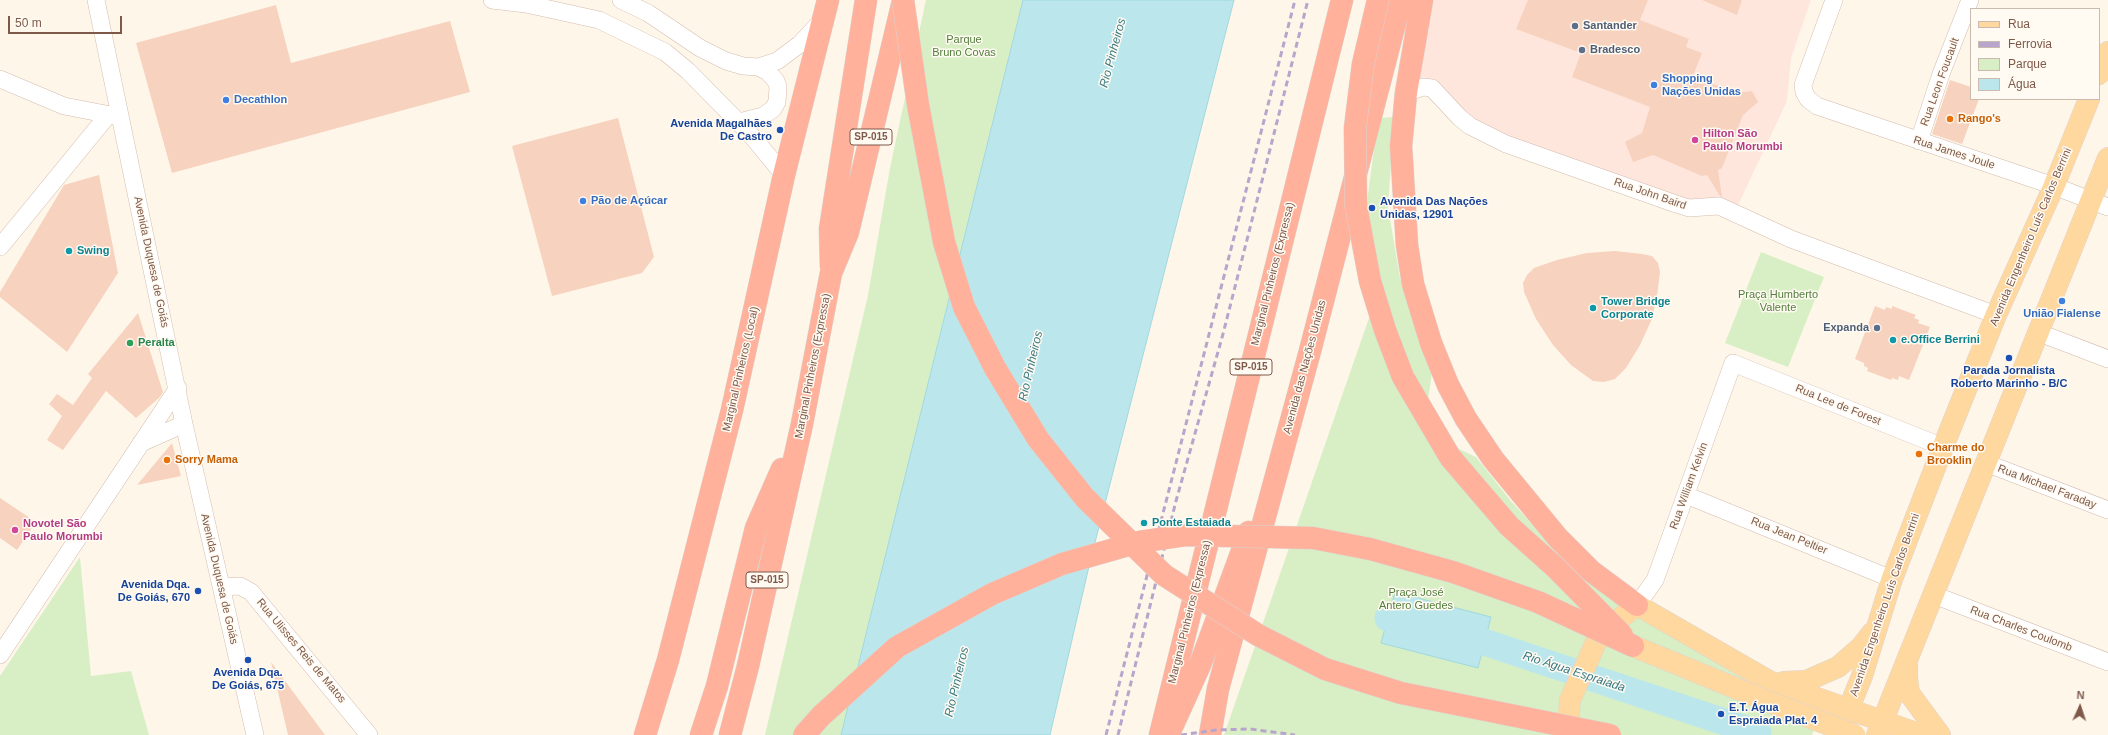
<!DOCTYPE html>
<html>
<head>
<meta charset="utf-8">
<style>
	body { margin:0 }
	#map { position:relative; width:2108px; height:735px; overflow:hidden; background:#fff6ea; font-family:Helvetica,sans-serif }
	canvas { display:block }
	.legend { position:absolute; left:1970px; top:8px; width:130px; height:92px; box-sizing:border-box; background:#fffaf2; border:1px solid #cbbaae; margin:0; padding:5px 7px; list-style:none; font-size:12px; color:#7e5949 }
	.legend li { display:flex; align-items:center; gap:8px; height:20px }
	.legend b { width:20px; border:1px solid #cbbaae }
	.north { position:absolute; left:2060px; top:687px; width:40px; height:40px; -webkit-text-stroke:3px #fffaf2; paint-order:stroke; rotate:3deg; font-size:11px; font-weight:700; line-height:16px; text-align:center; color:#7e5949 }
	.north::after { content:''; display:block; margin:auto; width:14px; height:18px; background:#7e5949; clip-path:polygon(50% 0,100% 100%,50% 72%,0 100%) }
	.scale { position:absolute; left:8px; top:16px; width:114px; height:18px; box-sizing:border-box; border:2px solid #7e5949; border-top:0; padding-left:5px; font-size:12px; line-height:14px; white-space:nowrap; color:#7e5949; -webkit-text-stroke:3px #fffaf2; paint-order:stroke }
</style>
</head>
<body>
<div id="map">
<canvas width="2108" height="735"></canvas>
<ul class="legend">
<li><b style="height:5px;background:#ffd8a0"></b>Rua</li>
<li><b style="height:5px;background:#b8a5cc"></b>Ferrovia</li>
<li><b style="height:11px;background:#d8efc5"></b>Parque</li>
<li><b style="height:11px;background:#bbe7ec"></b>Água</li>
</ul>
<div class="north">N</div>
<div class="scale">50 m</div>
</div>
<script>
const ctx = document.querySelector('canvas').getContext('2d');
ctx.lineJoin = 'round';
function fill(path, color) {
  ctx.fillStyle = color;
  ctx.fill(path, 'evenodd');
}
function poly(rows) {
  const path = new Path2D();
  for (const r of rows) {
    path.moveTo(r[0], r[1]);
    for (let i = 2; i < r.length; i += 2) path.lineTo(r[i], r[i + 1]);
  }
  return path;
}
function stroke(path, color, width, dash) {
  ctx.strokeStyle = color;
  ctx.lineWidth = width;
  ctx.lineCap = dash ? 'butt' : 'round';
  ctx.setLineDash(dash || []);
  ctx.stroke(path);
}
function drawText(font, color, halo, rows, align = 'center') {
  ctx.font = font + ' Helvetica,sans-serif';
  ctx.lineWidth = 3;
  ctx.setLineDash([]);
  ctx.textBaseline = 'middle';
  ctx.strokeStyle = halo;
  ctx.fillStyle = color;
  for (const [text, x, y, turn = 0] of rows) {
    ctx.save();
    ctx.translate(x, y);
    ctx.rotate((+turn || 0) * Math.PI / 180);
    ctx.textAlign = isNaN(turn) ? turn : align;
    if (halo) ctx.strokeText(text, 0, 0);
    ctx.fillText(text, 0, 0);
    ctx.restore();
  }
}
fill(poly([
	[1427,0,1811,0,1791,58,1787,101,1733,216,1506,144,1449,106,1415,89]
]), '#ffe6dd');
fill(poly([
	[926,0,1023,0,841,735,765,735,868,295,890,168],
	[1394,117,1388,207,1400,278,1432,373,1428,400,1453,446,1476,457,1511,501,1546,540,1649,618,1826,696,1812,735,1224,735,1378,292,1366,210,1378,118],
	[1761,252,1824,277,1788,367,1725,343],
	[80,557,91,676,131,671,149,735,0,735,0,676]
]), '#d8efc5');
const water = poly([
	[1023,0,1234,0,1090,562,1050,735,841,735,1023,0],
	[1395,592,1491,617,1478,668,1381,643,1395,592]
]);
fill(water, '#bbe7ec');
stroke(water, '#a0d8df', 1);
stroke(poly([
	[1388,618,1484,642,1758,733]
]), '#bbe7ec', 27);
fill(poly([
	[1528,0,1648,0,1640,20,1689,39,1686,47,1702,53,1693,76,1736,93,1752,91,1758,102,1743,115,1722,168,1718,170,1722,197,1720,196,1707,175,1702,176,1653,155,1633,162,1625,142,1642,133,1650,107,1572,77,1581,53,1516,29],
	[1702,0,1742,0,1737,15],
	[276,5,291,63,450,21,470,92,172,173,136,43],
	[1950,80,1971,87,1971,99,1979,99,1962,144,1932,134],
	[618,118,654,257,642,273,552,296,512,146],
	[99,175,118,273,67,352,0,297,0,292,64,185],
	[1615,251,1642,254,1652,256,1658,263,1660,272,1657,296,1652,319,1640,345,1626,368,1615,379,1604,382,1593,381,1571,365,1553,345,1536,319,1524,292,1523,283,1527,275,1534,268,1557,260,1587,253],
	[1875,306,1885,310,1886,307,1892,309,1892,306,1916,315,1914,318,1919,320,1918,323,1930,327,1909,380,1899,376,1898,380,1892,378,1891,380,1867,371,1868,368,1864,366,1864,363,1855,359],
	[138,313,163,392,160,397,136,418,106,391,63,450,47,440,62,416,49,404,57,394,73,405,92,378,88,374],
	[172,443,181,476,137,485],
	[0,498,36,522,17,550,0,538],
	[271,662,325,735,288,735]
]), '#f7d2be');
const minor = poly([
	[96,0,184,424,255,735],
	[492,0,526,4,599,20,665,52,688,71,751,135,784,175],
	[621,0,648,13,700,48,726,61,743,66,758,67,777,61,800,44,823,19],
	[1834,0,1803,85,1804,92,1808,99,1817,106,2054,186,2108,207],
	[0,79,64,106,116,116],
	[1406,93,1423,87,1432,88,1460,118,1470,126,1506,144,1676,204,1689,208,1719,206,1791,239,1996,315],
	[739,122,763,116,773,109,777,102,778,87,776,81,768,72,758,67],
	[1919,141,1941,74,1970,0],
	[0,247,108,115],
	[2037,332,2108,359],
	[141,443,184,424],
	[1986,463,2108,510],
	[1686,495,1892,579],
	[221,587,240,586,251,592,369,735],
	[1934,595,2108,662],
	[1637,605,1655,580,1733,363,1943,447],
	[0,655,178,388]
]);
const major = poly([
	[2099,74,2108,52],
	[1907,666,1907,678,1909,693,1940,735],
	[1784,682,1806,681,1838,667,1861,647,1872,633],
	[1570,735,1568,721,1570,700,1597,640,1613,624,1637,605,1769,681,1922,735],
	[1838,735,1862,676,1892,579,1943,447,1996,315,2054,186,2089,99],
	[1877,735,2108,158]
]);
const highway = poly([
	[1422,0,1406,93,1401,146,1407,245,1413,284,1431,343,1448,385,1466,419,1493,459,1558,538,1591,571,1637,605],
	[831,266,830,229,866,0],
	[1171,729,1200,665,1249,532],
	[645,735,668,660,732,410,784,175,828,0],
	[701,735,717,686,756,528,782,469],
	[730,735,748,666,802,424,831,273,848,232,903,1],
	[1160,735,1342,0],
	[1210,735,1218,689,1310,351,1401,0]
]);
stroke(minor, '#d3bcad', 18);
stroke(major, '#ddd4d0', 22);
stroke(highway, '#ddd4d0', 23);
stroke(minor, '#fff', 17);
stroke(major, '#ffd8a0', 21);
stroke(highway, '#ffb19b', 22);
stroke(poly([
	[1106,735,1295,0],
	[1118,735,1176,501,1223,334,1308,0],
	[1181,735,1216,730,1250,729,1295,735]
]), '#b8a5cc', 3, [6, 4]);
const majorBridge = poly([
	[1633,646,1767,701,1855,735]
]);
const highwayBridge = poly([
	[903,0,918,105,944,242,964,307,995,368,1038,439,1085,498,1164,575,1258,635,1325,669,1401,693,1610,735],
	[1378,0,1363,64,1355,128,1356,206,1370,281,1385,330,1403,377,1450,457,1509,526,1556,568,1622,635],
	[804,735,821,716,897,647,992,594,1062,564,1139,542,1186,535,1313,538,1370,549,1453,572,1538,602,1633,646]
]);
stroke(majorBridge, '#ddd4d0', 22, []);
stroke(highwayBridge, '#ddd4d0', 23, []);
stroke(majorBridge, '#ffd8a0', 21);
stroke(highwayBridge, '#ffb19b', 22);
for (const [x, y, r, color] of [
	[1575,26,4,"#5c6f8a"],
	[1582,50,4,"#5c6f8a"],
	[1654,85,4,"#3f7fe0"],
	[226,100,4,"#3f7fe0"],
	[1950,119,4,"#e8710a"],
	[780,130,4,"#1a4fb4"],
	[1695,140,4,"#d1479c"],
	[583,201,4,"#3f7fe0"],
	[1372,208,4,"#1a4fb4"],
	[69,251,4,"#0f9aa8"],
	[2062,301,4,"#3f7fe0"],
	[1593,308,4,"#0f9aa8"],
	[1877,328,4,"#5c6f8a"],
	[1893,340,4,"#0f9aa8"],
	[130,343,4,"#2e9e5b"],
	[2009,358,4,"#1a4fb4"],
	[1919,454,4,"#e8710a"],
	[167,460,4,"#e8710a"],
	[1144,523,4,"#0f9aa8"],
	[15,530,4,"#d1479c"],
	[198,591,4,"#1a4fb4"],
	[248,660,4,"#1a4fb4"],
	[1721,714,4,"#1a4fb4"]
]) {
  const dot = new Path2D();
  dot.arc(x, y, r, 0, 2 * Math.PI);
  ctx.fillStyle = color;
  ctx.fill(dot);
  stroke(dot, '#fffaf2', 1.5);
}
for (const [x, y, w] of [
	[871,137,42],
	[1251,367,42],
	[767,580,42]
]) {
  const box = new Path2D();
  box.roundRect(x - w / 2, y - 8, w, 16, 3);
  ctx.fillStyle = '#fffaf2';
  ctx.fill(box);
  stroke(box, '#7e5949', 1);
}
drawText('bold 10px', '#7e5949', null, [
	["SP-015",871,137],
	["SP-015",1251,367],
	["SP-015",767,580]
]);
drawText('bold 11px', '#4e5e75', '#fffaf2', [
	["Santander",1583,26],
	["Bradesco",1590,50],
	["Expanda",1869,328,"right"]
], 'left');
drawText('11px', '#527f3c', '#fffaf2', [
	["Parque",964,40],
	["Bruno Covas",964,53],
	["Praça Humberto",1778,295],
	["Valente",1778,308],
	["Praça José",1416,593],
	["Antero Guedes",1416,606]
]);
drawText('bold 11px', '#366cbe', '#fffaf2', [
	["Shopping",1662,79],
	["Nações Unidas",1662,92],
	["Decathlon",234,100],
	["Pão de Açúcar",591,201],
	["União Fialense",2062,314,"center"]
], 'left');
drawText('11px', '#7e5949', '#fffaf2', [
	["Rua Leon Foucault",1940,82,-70],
	["Rua James Joule",1954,153,18],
	["Rua John Baird",1650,194,19],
	["Avenida Engenheiro Luís Carlos Berrini",2031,237,-67],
	["Avenida Duquesa de Goiás",151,262,78],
	["Marginal Pinheiros (Expressa)",1273,274,-76],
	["Marginal Pinheiros (Expressa)",813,366,-79],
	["Avenida das Nações Unidas",1305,367,-75],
	["Marginal Pinheiros (Local)",741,369,-77],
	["Rua Lee de Forest",1838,405,22],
	["Rua William Kelvin",1689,486,-70],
	["Rua Michael Faraday",2047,487,21],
	["Rua Jean Peltier",1789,536,22],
	["Avenida Duquesa de Goiás",219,579,77],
	["Avenida Engenheiro Luís Carlos Berrini",1885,605,-71],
	["Marginal Pinheiros (Expressa)",1190,612,-76],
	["Rua Charles Coulomb",2021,629,21],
	["Rua Ulisses Reis de Matos",301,651,50]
]);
drawText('bold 11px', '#c56008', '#fffaf2', [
	["Rango's",1958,119],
	["Charme do",1927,448],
	["Brooklin",1927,461],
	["Sorry Mama",175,460]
], 'left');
drawText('bold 11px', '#164399', '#fffaf2', [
	["Avenida Magalhães",772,124],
	["De Castro",772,137],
	["Avenida Das Nações",1380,202,"left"],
	["Unidas, 12901",1380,215,"left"],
	["Parada Jornalista",2009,371,"center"],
	["Roberto Marinho - B/C",2009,384,"center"],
	["Avenida Dqa.",190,585],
	["De Goiás, 670",190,598],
	["Avenida Dqa.",248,673,"center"],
	["De Goiás, 675",248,686,"center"],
	["E.T. Água",1729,708,"left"],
	["Espraiada Plat. 4",1729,721,"left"]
], 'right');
drawText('bold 11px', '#b23c85', '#fffaf2', [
	["Hilton São",1703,134],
	["Paulo Morumbi",1703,147],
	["Novotel São",23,524],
	["Paulo Morumbi",23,537]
], 'left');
drawText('bold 11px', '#0d838f', '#fffaf2', [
	["Swing",77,251],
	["Tower Bridge",1601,302],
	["Corporate",1601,315],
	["e.Office Berrini",1901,340],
	["Ponte Estaiada",1152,523]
], 'left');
drawText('bold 11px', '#27864d', '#fffaf2', [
	["Peralta",138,343]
], 'left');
drawText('italic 12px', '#3a7b84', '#fffaf2', [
	["Rio Pinheiros",1113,53,-75],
	["Rio Pinheiros",1031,366,-77],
	["Rio Água Espraiada",1574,672,18],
	["Rio Pinheiros",957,682,-77]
]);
</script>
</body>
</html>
